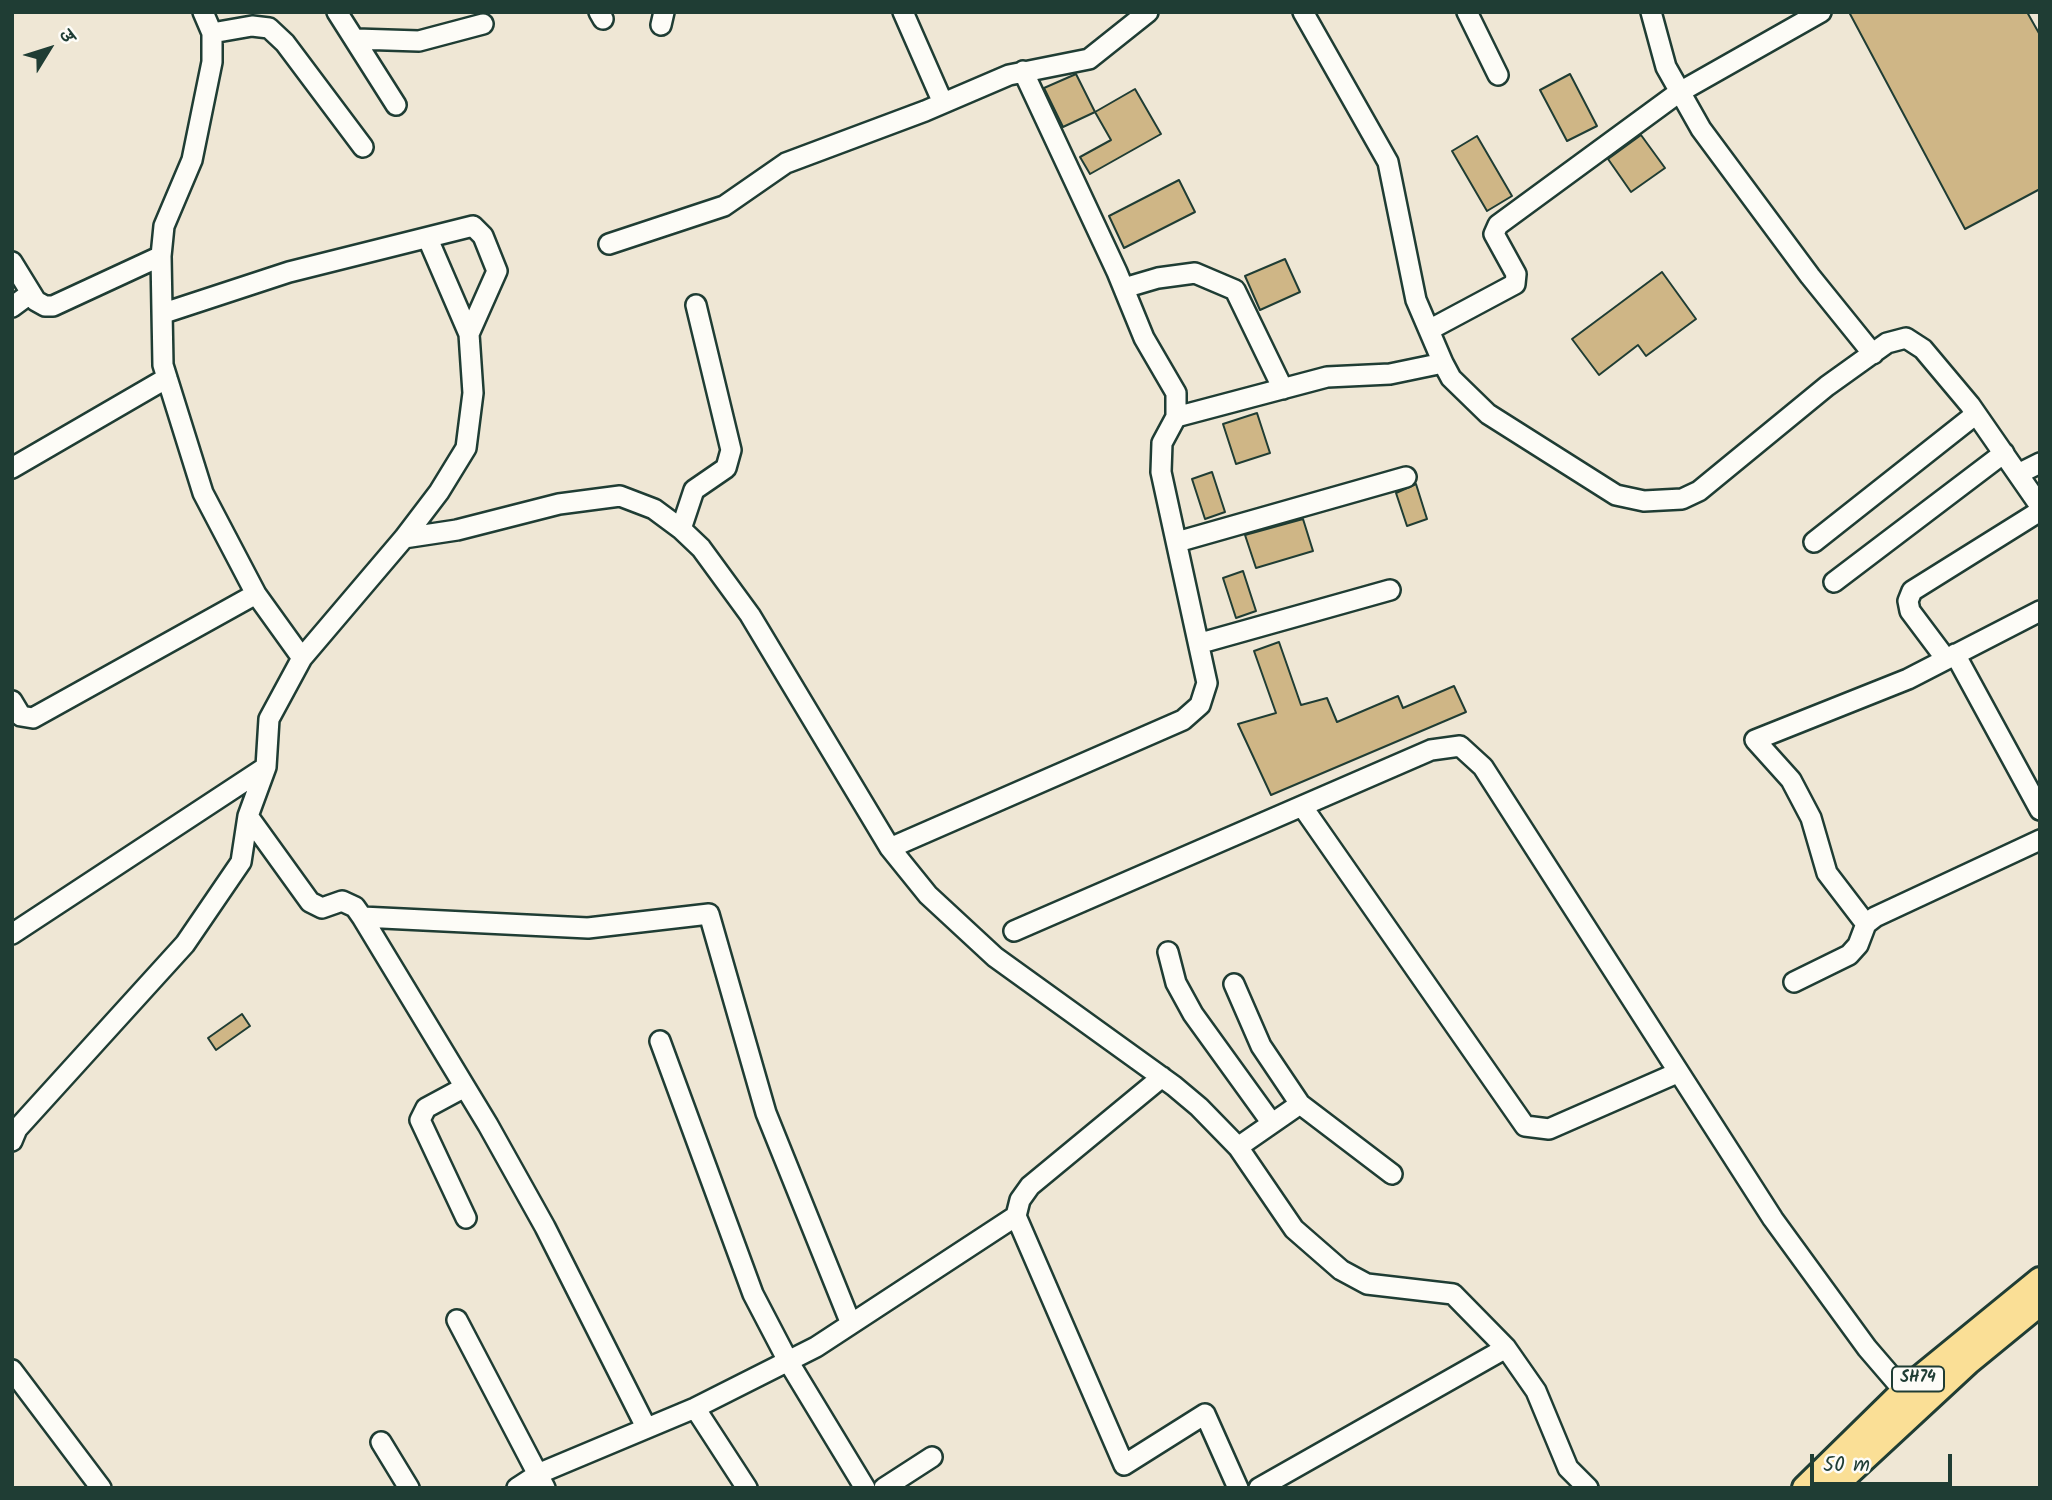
<!DOCTYPE html>
<html>
<head>
<meta charset="utf-8">
<style>
	body { margin:0 }
	#map { position:relative; width:2052px; height:1500px; overflow:hidden; background:#efe7d5; font-family:Kalam,"Playpen Sans Deva",sans-serif }
	canvas { display:block }
	.frame { position:absolute; inset:0; border:14px solid #1f3d34; pointer-events:none }
	.north { position:absolute; left:14px; top:14px; width:70px; height:70px; -webkit-text-stroke:5px #fdfcf7; paint-order:stroke; rotate:52deg; font-size:19px; font-weight:700; line-height:28px; text-align:center; color:#1f3d34 }
	.north::after { content:''; display:block; margin:auto; width:24px; height:32px; background:#1f3d34; clip-path:polygon(50% 0,100% 100%,50% 72%,0 100%) }
	.scale { position:absolute; left:1810px; top:1454px; width:142px; height:32px; box-sizing:border-box; border:4px solid #1f3d34; border-top:0; padding-left:9px; font-size:21px; line-height:24px; white-space:nowrap; color:#1f3d34; -webkit-text-stroke:5px #fdfcf7; paint-order:stroke }
</style>
</head>
<body>
<div id="map">
<canvas width="2052" height="1500"></canvas>
<div class="frame"></div>
<div class="north">उ</div>
<div class="scale">50 m</div>
</div>
<script>
const ctx = document.querySelector('canvas').getContext('2d');
ctx.lineJoin = 'round';
function fill(path, color) {
  ctx.fillStyle = color;
  ctx.fill(path, 'evenodd');
}
function poly(rows) {
  const path = new Path2D();
  for (const r of rows) {
    path.moveTo(r[0], r[1]);
    for (let i = 2; i < r.length; i += 2) path.lineTo(r[i], r[i + 1]);
  }
  return path;
}
function stroke(path, color, width, dash) {
  ctx.strokeStyle = color;
  ctx.lineWidth = width;
  ctx.lineCap = dash ? 'butt' : 'round';
  ctx.setLineDash(dash || []);
  ctx.stroke(path);
}
function drawText(font, color, halo, rows, align = 'center') {
  ctx.font = font + ' Kalam,sans-serif';
  ctx.lineWidth = 5;
  ctx.setLineDash([]);
  ctx.textBaseline = 'middle';
  ctx.strokeStyle = halo;
  ctx.fillStyle = color;
  for (const [text, x, y, turn = 0] of rows) {
    ctx.save();
    ctx.translate(x, y);
    ctx.rotate((+turn || 0) * Math.PI / 180);
    ctx.textAlign = isNaN(turn) ? turn : align;
    if (halo) ctx.strokeText(text, 0, 0);
    ctx.fillText(text, 0, 0);
    ctx.restore();
  }
}
const building = poly([
	[1849,12,2027,12,2040,35,2040,189,1965,229,1849,12],
	[1076,74,1095,112,1063,127,1044,88,1076,74],
	[1570,74,1597,126,1567,141,1540,90,1570,74],
	[1135,89,1161,134,1090,174,1080,157,1111,140,1095,112,1135,89],
	[1641,135,1665,168,1631,192,1608,159,1641,135],
	[1477,136,1512,196,1487,211,1452,151,1477,136],
	[1179,180,1195,212,1124,248,1109,216,1179,180],
	[1285,259,1300,292,1260,310,1245,276,1285,259],
	[1662,272,1696,319,1646,356,1638,345,1599,375,1572,339,1662,272],
	[1257,413,1270,453,1236,464,1223,424,1257,413],
	[1212,472,1225,512,1205,519,1192,479,1212,472],
	[1416,484,1427,519,1407,526,1396,493,1416,484],
	[1303,519,1313,551,1256,568,1245,535,1303,519],
	[1243,571,1256,611,1236,618,1223,578,1243,571],
	[1279,642,1301,705,1327,698,1337,722,1398,696,1403,708,1454,686,1466,712,1271,795,1238,724,1276,713,1254,651,1279,642],
	[242,1014,250,1026,216,1050,208,1038,242,1014]
]);
fill(building, '#cfb686');
stroke(building, '#1f3d34', 2);
const minor = poly([
	[203,12,212,33,212,62,192,160,164,226,161,256,163,365,203,493,256,594,302,658],
	[337,12,396,105],
	[599,12,603,19],
	[903,12,943,103],
	[1303,12,1388,162,1416,300,1443,363,1451,378,1488,414,1616,495,1644,501,1682,499,1699,491,1827,386,1887,343,1906,338,1923,349,1970,405,2040,506],
	[1467,12,1498,75],
	[1651,12,1666,67,1701,129,1810,276,1873,354],
	[661,25,664,12],
	[212,33,252,26,269,28,285,43,363,147],
	[356,39,419,41,483,24],
	[428,239,469,334],
	[609,244,724,206,786,163,925,111,1009,75,1089,59,1148,12],
	[12,262,36,301,45,306,53,306,161,256],
	[1124,288,1158,278,1195,273,1235,290,1283,389],
	[12,307,31,293],
	[1429,330,1515,284,1516,274,1494,234,1498,225,1678,93,1821,12],
	[1176,417,1327,377,1390,374,1443,363],
	[12,468,167,378],
	[2018,474,2040,463],
	[681,529,694,490,726,468,731,450,696,305],
	[404,538,457,530,559,504,620,496,654,509,681,529,701,548,750,615,890,848,928,895,995,957,1174,1086,1199,1107,1238,1147,1294,1229,1341,1270,1367,1284,1453,1294,1506,1348,1536,1391,1568,1468,1588,1488],
	[1177,542,1406,477],
	[1814,542,1976,414],
	[1834,582,2004,453],
	[1201,643,1390,590],
	[1955,654,2040,810],
	[1946,659,1910,611,1908,601,1912,591,2040,511],
	[12,701,21,716,33,718,256,594],
	[1302,806,1525,1126,1549,1129,1677,1073],
	[248,816,310,902,322,908,342,901,355,907,362,917,488,1125,545,1227,646,1427],
	[890,848,1183,720,1200,705,1207,683,1161,472,1162,443,1176,417,1176,393,1144,338,1117,272,1023,71],
	[362,917,588,928,709,914,766,1113,851,1324],
	[1866,924,1827,873,1811,818,1791,780,1755,740,1908,679,2040,611],
	[1014,931,1431,750,1460,746,1483,767,1773,1219,1867,1348,1904,1391],
	[12,934,266,767],
	[1168,952,1176,983,1193,1014,1271,1122],
	[1794,982,1849,955,1858,945,1866,924,1875,917,2040,840],
	[1234,984,1261,1046,1300,1104],
	[660,1041,753,1294,788,1361,865,1488],
	[465,1087,426,1108,420,1120,466,1218],
	[12,1141,17,1129,185,944,241,862,248,816,266,767,269,719,302,658,404,538,439,492,466,448,473,393,469,334,497,271,483,236,473,226,289,272,164,313],
	[1238,1147,1300,1104,1392,1174],
	[1016,1216,1020,1200,1030,1186,1162,1077],
	[457,1320,545,1488],
	[12,1370,101,1488],
	[695,1408,747,1488],
	[381,1442,409,1488],
	[517,1488,540,1473,695,1408,816,1347,1016,1216,1124,1465,1205,1414,1238,1488],
	[884,1488,932,1457],
	[1259,1488,1506,1348]
]);
const major = poly([
	[1805,1488,1904,1391,2040,1280],
	[1832,1488,1968,1362,2040,1303]
]);
stroke(minor, '#1f3d34', 24);
stroke(major, '#1f3d34', 30);
stroke(minor, '#fdfcf7', 19);
stroke(major, '#fadf96', 24);
for (const [x, y, w] of [
	[1918,1379,52]
]) {
  const box = new Path2D();
  box.roundRect(x - w / 2, y - 12.5, w, 25, 5);
  ctx.fillStyle = '#fdfcf7';
  ctx.fill(box);
  stroke(box, '#1f3d34', 2);
}
drawText('bold 16px', '#1f3d34', null, [
	["SH74",1918,1379]
]);
</script>
</body>
</html>
